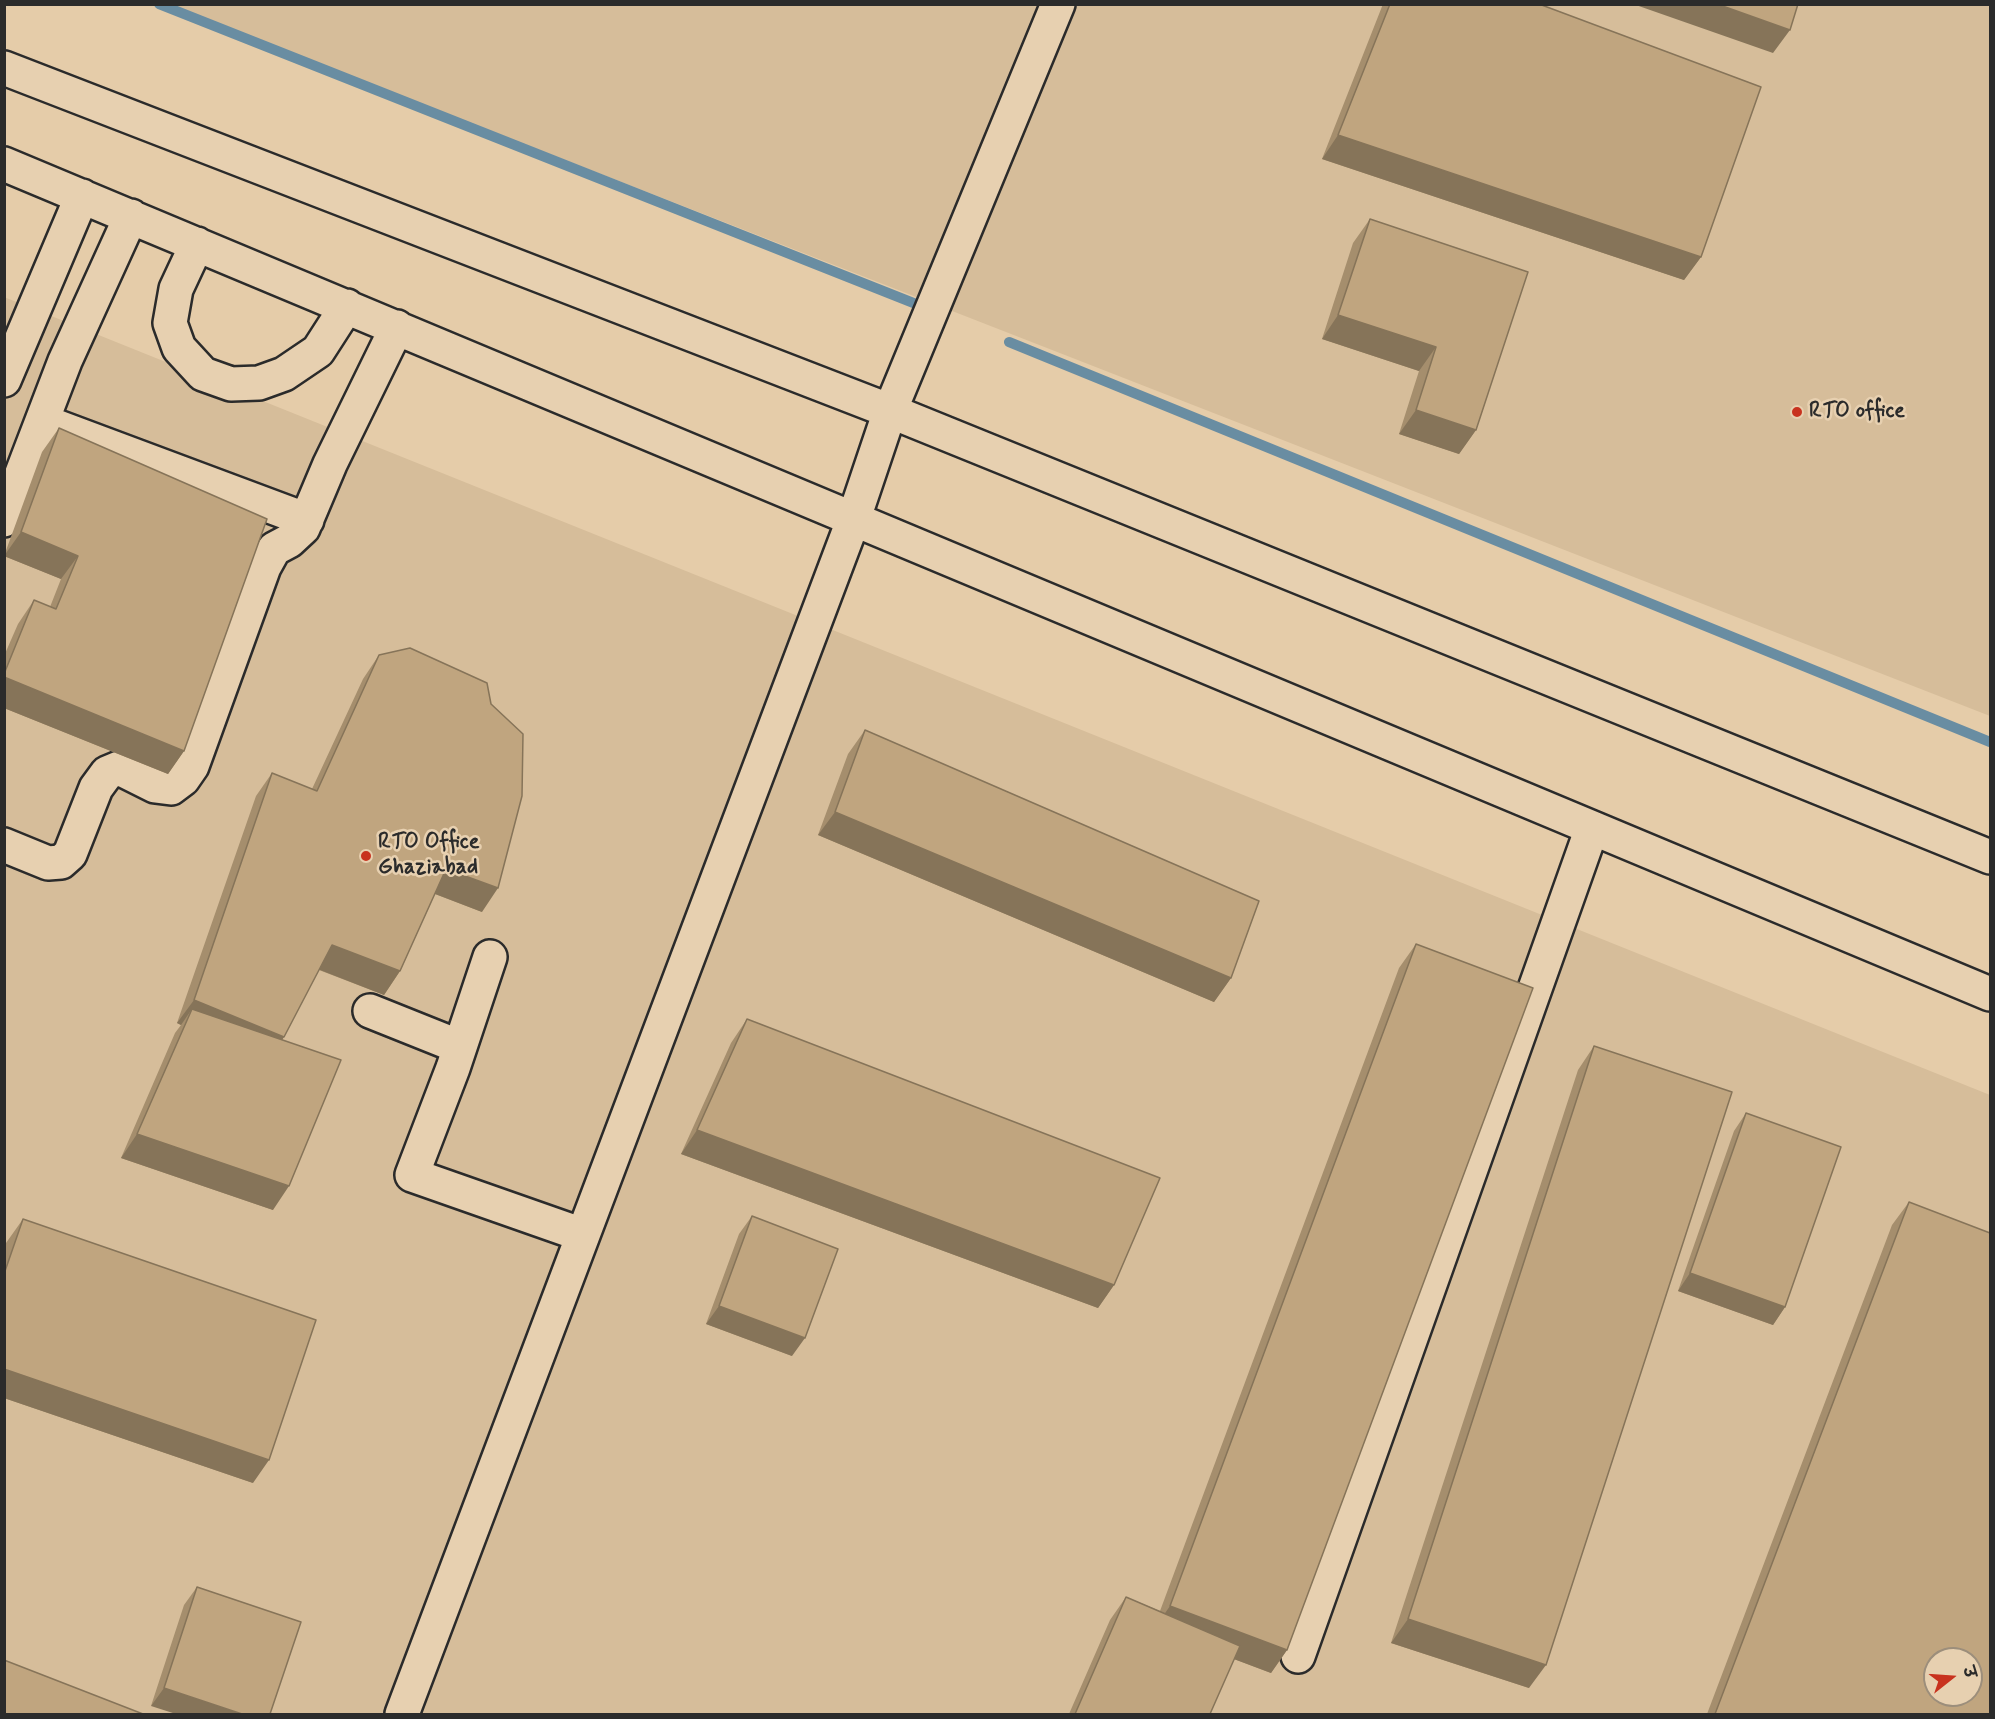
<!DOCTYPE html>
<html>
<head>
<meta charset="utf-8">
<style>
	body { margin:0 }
	#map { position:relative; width:1995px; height:1719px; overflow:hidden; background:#e5cca9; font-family:Mynerve,"Playpen Sans Deva",sans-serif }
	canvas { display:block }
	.frame { position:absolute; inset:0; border:6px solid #2b2b2b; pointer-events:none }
	.north { position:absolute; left:1923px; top:1647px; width:60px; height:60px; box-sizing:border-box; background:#e7d0b0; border:2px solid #9c8e7b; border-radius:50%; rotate:73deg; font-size:16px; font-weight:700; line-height:24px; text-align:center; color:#2b2b2b }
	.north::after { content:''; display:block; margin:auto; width:21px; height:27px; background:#c8321e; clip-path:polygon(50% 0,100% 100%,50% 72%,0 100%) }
</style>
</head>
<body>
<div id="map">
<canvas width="1995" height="1719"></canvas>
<div class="frame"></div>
<div class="north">उ</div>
</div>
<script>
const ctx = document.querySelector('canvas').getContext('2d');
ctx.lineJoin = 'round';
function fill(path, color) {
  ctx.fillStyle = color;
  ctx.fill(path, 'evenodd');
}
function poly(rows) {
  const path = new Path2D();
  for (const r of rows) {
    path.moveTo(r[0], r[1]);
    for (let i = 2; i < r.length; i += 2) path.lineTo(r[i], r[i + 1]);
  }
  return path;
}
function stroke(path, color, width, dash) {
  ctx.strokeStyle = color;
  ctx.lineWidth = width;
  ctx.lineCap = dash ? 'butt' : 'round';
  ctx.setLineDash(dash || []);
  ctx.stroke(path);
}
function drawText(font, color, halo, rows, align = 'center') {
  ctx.font = font + ' Mynerve,sans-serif';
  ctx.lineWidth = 5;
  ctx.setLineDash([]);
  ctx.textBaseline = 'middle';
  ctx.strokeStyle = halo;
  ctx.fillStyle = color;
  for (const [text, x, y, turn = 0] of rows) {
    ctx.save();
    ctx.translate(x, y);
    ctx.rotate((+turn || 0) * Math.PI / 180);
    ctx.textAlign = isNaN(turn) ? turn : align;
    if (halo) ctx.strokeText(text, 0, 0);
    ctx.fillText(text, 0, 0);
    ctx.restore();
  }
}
fill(poly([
	[168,5,1990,5,1990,716],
	[4,297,1990,1095,1990,1714,5,1714],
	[1935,1659,1971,1659,1971,1695,1935,1695]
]), '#d6bd9a');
stroke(poly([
	[159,4,921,306],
	[1009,342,1990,742]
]), '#698da2', 10);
const minor = poly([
	[4,68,890,411,1990,857],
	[4,164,1990,994],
	[197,244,176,289,170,323,179,348,203,374,231,384,259,383,284,374,318,351,347,306],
	[4,380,82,196],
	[42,421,307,520],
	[4,520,65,361,131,216],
	[4,845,48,863,61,862,70,854,96,788,107,773,119,768,155,786,171,788,183,779,192,766,264,567,274,549,289,541,303,528,330,464,397,327],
	[490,957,453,1068,412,1175,583,1235],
	[370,1011,460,1047],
	[1298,1656,1592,828],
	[402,1714,854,518,890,411,1058,4]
]);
stroke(minor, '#2b2b2b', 38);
stroke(minor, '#e7d0b0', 33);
fill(poly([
	[1383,4,1539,4,1701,257,1684,280,1322,159],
	[1370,219,1528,272,1476,430,1459,454,1399,434,1419,371,1322,339,1353,243],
	[59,428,184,751,168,774,4,708,4,656,18,624,34,600,50,607,61,579,4,556,42,452],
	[379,655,482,912,435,894,400,971,384,995,319,970,282,1040,273,1210,121,1158,175,1033,181,1025,177,1023,256,796,272,773,312,789,363,679],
	[865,730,1231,978,1214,1002,818,835,848,754],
	[1416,944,1287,1650,1271,1673,1234,1659,1210,1714,1069,1714,1110,1620,1126,1597,1160,1611,1399,968],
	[747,1019,1114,1285,1098,1308,681,1154,731,1043],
	[1594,1046,1529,1688,1391,1643,1578,1070],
	[1746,1113,1785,1307,1773,1325,1678,1291,1734,1131],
	[1909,1202,1990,1714,1707,1714,1892,1225],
	[752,1216,792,1356,706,1324,739,1234],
	[23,1219,253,1483,4,1398,4,1249,6,1243],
	[197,1587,301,1622,151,1706,184,1605]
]), '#a58e6d');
fill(poly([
	[1633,4,1717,4,1790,30,1773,53],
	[1338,135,1701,257,1684,280,1322,159],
	[1338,315,1436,347,1419,371,1322,339],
	[1416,410,1476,430,1459,454,1399,434],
	[21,532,78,556,61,579,4,556],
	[4,677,184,751,168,774,4,708],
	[835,812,1231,978,1214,1002,818,835],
	[446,869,498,888,482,912,430,892],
	[332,945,400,971,384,995,315,968],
	[194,1000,284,1037,268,1061,192,1009,181,1025,177,1023],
	[697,1130,1114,1285,1098,1308,681,1154],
	[137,1134,289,1186,273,1210,121,1158],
	[1690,1273,1785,1307,1773,1325,1678,1291],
	[719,1306,805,1338,792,1356,706,1324],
	[4,1369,269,1460,253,1483,4,1398],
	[1170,1606,1287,1650,1271,1673,1154,1629],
	[1408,1619,1546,1665,1529,1688,1391,1643],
	[164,1688,242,1714,176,1714,151,1706]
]), '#867459');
const building = poly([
	[1390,4,1539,4,1761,87,1701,257,1338,135,1390,4],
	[1717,4,1798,4,1790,30,1717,4],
	[1370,219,1528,272,1476,430,1416,410,1436,347,1338,315,1370,219],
	[59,428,267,519,184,751,4,677,4,674,34,600,56,609,78,556,21,532,59,428],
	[410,648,487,683,491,704,523,734,522,796,498,888,446,869,400,971,332,945,284,1037,194,1000,272,773,317,791,379,655,410,648],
	[865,730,1259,901,1231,978,835,812,865,730],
	[1416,944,1533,988,1287,1650,1170,1606,1416,944],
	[192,1009,341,1060,289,1186,137,1134,192,1009],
	[747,1019,1160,1178,1114,1285,697,1130,747,1019],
	[1594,1046,1732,1092,1546,1665,1408,1619,1594,1046],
	[1746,1113,1841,1147,1785,1307,1690,1273,1746,1113],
	[1909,1202,1990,1233,1990,1714,1715,1714,1909,1202],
	[1935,1659,1971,1659,1971,1695,1935,1695,1935,1659],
	[752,1216,838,1249,805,1338,719,1306,752,1216],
	[23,1219,316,1320,269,1460,4,1369,4,1274,23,1219],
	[197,1587,301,1622,270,1714,242,1714,164,1688,197,1587],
	[1126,1597,1240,1646,1210,1714,1075,1714,1126,1597],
	[4,1660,143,1714,4,1714,4,1660]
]);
fill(building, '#c0a57f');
stroke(building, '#867459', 1.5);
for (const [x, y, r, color] of [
	[1797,412,6,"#c8321e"],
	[366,856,6,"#c8321e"]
]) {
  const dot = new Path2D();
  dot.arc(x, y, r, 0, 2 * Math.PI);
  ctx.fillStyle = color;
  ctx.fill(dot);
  stroke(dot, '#e7d0b0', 2);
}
drawText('bold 22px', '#2b2b2b', '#e7d0b0', [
	["RTO office",1809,412],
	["RTO Office",378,843],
	["Ghaziabad",378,868]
], 'left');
</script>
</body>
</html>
